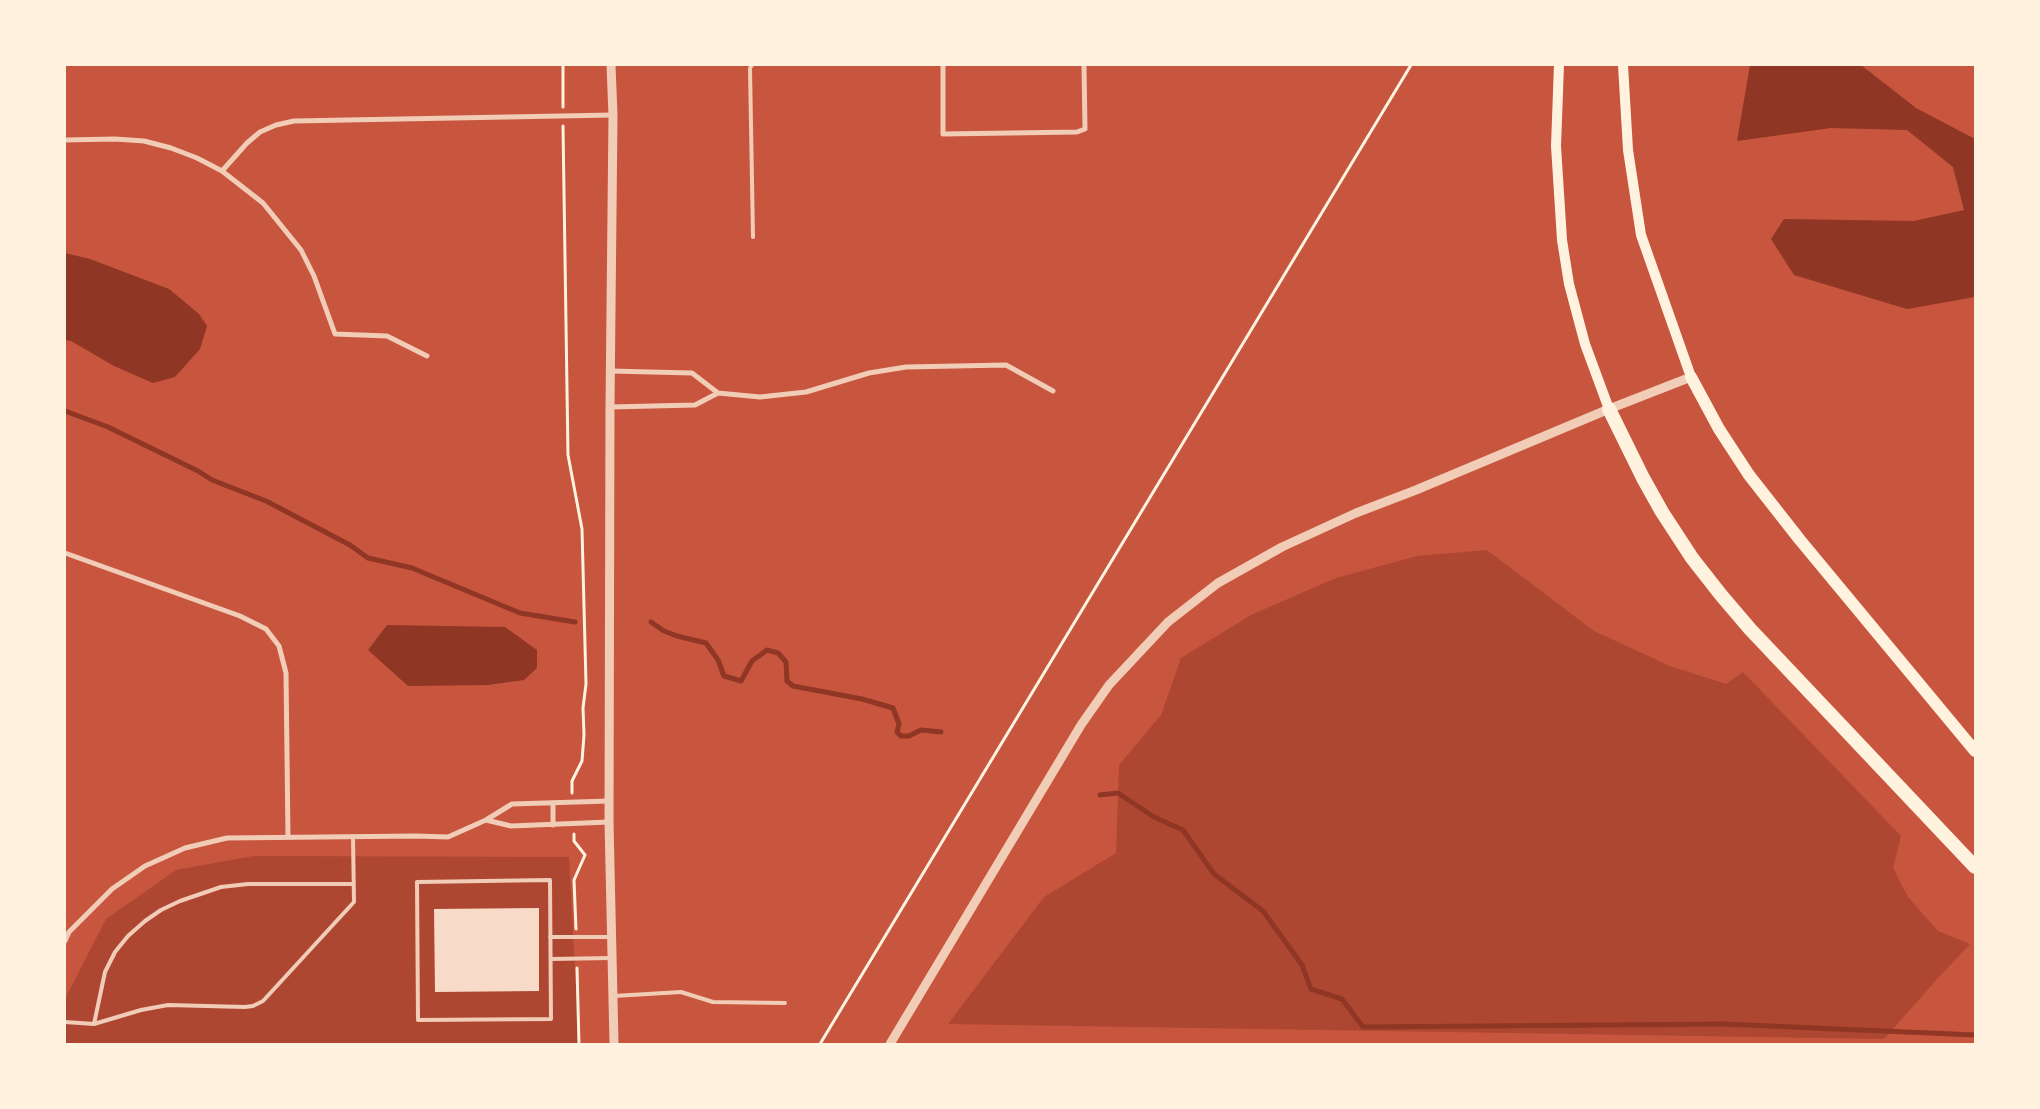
<!DOCTYPE html>
<html>
<head>
<meta charset="utf-8">
<style>
	body { margin:0 }
	#map { position:relative; width:2040px; height:1109px; overflow:hidden; background:#c8553d; font-family:"PT Sans",sans-serif }
	canvas { display:block }
	.frame { position:absolute; inset:0; border:66px solid #fff3e0; pointer-events:none }
</style>
</head>
<body>
<div id="map">
<canvas width="2040" height="1109"></canvas>
<div class="frame"></div>
</div>
<script>
const ctx = document.querySelector('canvas').getContext('2d');
ctx.lineJoin = 'round';
function fill(path, color) {
  ctx.fillStyle = color;
  ctx.fill(path, 'evenodd');
}
function poly(rows) {
  const path = new Path2D();
  for (const r of rows) {
    path.moveTo(r[0], r[1]);
    for (let i = 2; i < r.length; i += 2) path.lineTo(r[i], r[i + 1]);
  }
  return path;
}
function stroke(path, color, width, dash) {
  ctx.strokeStyle = color;
  ctx.lineWidth = width;
  ctx.lineCap = dash ? 'butt' : 'round';
  ctx.setLineDash(dash || []);
  ctx.stroke(path);
}
fill(poly([
	[1487,550,1594,631,1670,666,1726,684,1743,672,1901,836,1893,868,1908,897,1938,931,1970,944,1938,978,1884,1039,948,1024,1044,897,1116,853,1119,765,1161,715,1181,658,1251,615,1336,578,1417,556],
	[253,856,569,857,579,1044,65,1044,65,999,106,919,176,870]
]), '#ae4732');
fill(poly([
	[1750,65,1861,65,1916,108,1975,139,1975,297,1907,309,1794,275,1771,239,1784,219,1914,221,1964,210,1953,167,1907,130,1831,128,1737,141],
	[65,253,90,259,169,289,199,314,207,326,200,349,175,377,153,383,114,366,71,341,65,340],
	[387,625,505,627,537,650,537,668,524,680,488,685,408,686,368,650]
]), '#8f3625');
stroke(poly([
	[65,411,108,427,198,471,212,480,266,501,350,545,368,558,412,568,520,613,575,622],
	[651,622,664,631,677,636,706,643,718,660,724,676,741,681,752,661,767,650,778,653,786,662,787,681,793,686,862,699,893,708,899,724,897,732,901,736,909,736,921,730,941,732],
	[1100,795,1118,793,1154,817,1183,830,1214,874,1263,911,1302,965,1311,989,1342,999,1363,1027,1724,1024,1975,1035]
]), '#8f3625', 5);
fill(poly([
	[539,908,539,991,435,992,434,909]
]), '#f7dbc8');
stroke(poly([
	[563,107,563,65],
	[563,126,568,455,582,529,586,684,583,708,584,735,582,761,572,781,572,793],
	[574,834,574,841,585,855,574,880,576,929],
	[577,968,579,1044],
	[820,1044,1411,65]
]), '#fff3e0', 3);
stroke(poly([
	[752,65,750,68,753,237],
	[550,880,551,1019,418,1020,417,882,550,880],
	[550,937,610,937],
	[551,959,611,958],
	[614,996,681,992,713,1002,785,1003],
	[65,1022,94,1024,141,1010,168,1005,245,1007,253,1006,263,1001,354,902,353,837],
	[94,1024,105,972,115,952,128,936,145,921,161,910,180,901,221,887,248,884,354,884]
]), '#f1ccb7', 4);
stroke(poly([
	[943,65,943,134,1077,132,1085,129,1084,65],
	[65,140,115,139,144,141,171,148,197,158,222,171,263,203,301,250,314,276,335,334,387,336,427,356],
	[222,171,247,143,260,132,276,125,294,121,613,115],
	[610,371,692,373,718,393],
	[610,407,695,405,718,393,760,397,806,392,869,373,906,367,1006,365,1053,391],
	[65,553,240,616,266,629,279,646,286,673,288,837],
	[609,801,512,804,486,820,511,826,609,822],
	[553,803,553,825],
	[65,941,69,932,112,889,145,866,185,848,227,838,416,836,448,837,486,820]
]), '#f1ccb7', 5);
stroke(poly([
	[611,65,613,115,610,407,609,822,614,1044],
	[890,1044,1081,725,1109,685,1168,622,1218,583,1282,547,1356,513,1416,490,1609,409,1691,377]
]), '#f1ccb7', 9);
stroke(poly([
	[1559,65,1556,146,1562,240,1569,284,1585,344,1609,409],
	[1623,65,1628,150,1641,235,1691,377]
]), '#fff3e0', 10);
stroke(poly([
	[1691,377,1719,429,1749,475,1800,540,1975,751]
]), '#fff3e0', 12);
stroke(poly([
	[1609,409,1643,478,1662,512,1692,558,1721,595,1750,629,1975,867]
]), '#fff3e0', 14);
</script>
</body>
</html>
